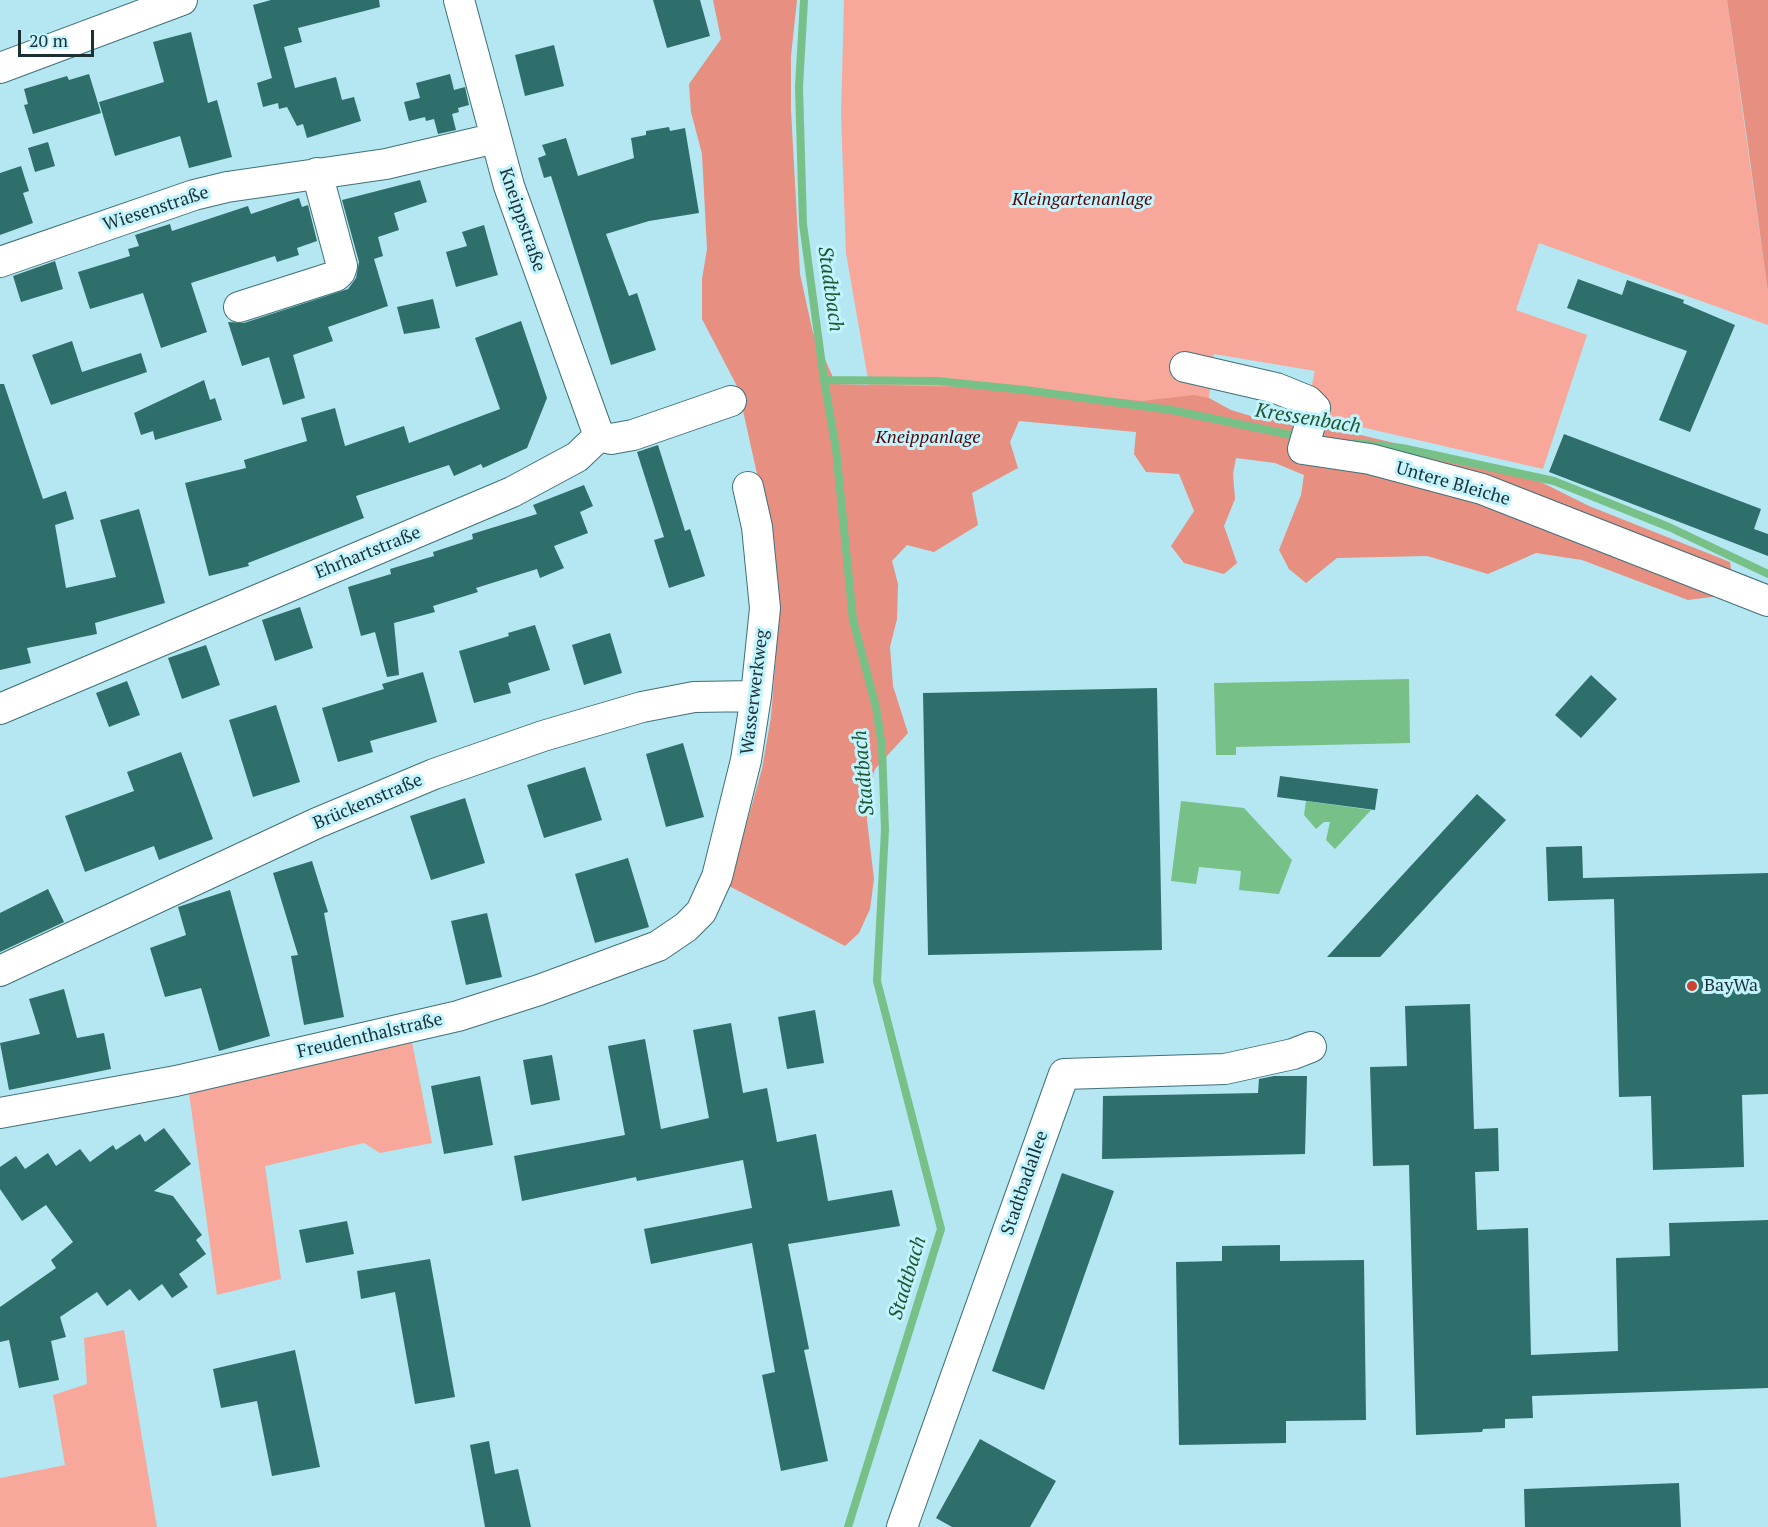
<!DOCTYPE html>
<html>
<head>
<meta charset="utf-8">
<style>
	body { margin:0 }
	#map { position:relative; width:1768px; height:1527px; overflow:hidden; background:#b4e7f1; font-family:"PT Serif",serif }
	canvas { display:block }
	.scale { position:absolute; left:18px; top:30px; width:76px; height:27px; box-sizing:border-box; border:3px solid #1c3034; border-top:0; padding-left:8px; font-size:18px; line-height:21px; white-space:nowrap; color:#1c3034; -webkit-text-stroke:4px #c1f4fe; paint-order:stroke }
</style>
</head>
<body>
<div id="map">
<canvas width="1768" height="1527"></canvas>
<div class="scale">20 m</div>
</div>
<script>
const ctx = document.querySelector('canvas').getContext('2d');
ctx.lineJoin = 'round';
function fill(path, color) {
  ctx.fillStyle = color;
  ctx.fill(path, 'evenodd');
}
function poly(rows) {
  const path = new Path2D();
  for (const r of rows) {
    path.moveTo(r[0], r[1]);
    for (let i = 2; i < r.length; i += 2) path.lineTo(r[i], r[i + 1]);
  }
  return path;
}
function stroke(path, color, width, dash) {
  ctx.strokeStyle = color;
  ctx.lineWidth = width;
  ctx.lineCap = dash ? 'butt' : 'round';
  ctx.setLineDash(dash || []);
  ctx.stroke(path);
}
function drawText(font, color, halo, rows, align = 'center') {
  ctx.font = font + ' "PT Serif",serif';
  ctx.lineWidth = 6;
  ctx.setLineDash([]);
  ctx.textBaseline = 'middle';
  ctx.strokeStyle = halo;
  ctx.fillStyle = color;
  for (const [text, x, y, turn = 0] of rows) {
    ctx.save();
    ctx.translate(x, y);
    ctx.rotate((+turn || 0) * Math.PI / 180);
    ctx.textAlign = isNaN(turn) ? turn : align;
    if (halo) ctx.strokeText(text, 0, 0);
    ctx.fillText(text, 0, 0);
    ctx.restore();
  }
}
fill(poly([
	[844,0,1727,0,1768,293,1768,325,1539,243,1516,310,1587,335,1543,469,1357,426,1342,444,1302,428,1315,371,1214,354,1207,414,869,385,846,253,841,115],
	[412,1042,432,1143,380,1153,364,1143,265,1166,281,1279,217,1295,189,1093],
	[124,1330,157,1527,0,1527,0,1478,65,1465,53,1395,87,1384,84,1338]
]), '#f8a89a');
fill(poly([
	[713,0,797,0,791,56,791,110,800,274,813,333,836,384,1013,388,1142,401,1194,395,1209,398,1231,410,1251,416,1348,432,1500,468,1543,483,1589,506,1730,562,1733,580,1727,595,1688,600,1582,560,1536,553,1488,574,1427,556,1337,558,1306,583,1289,569,1279,550,1301,495,1304,475,1275,463,1236,458,1233,474,1235,499,1224,526,1237,563,1224,574,1184,563,1171,546,1194,511,1179,474,1146,472,1134,454,1136,432,1019,421,1010,442,1018,468,972,493,978,525,934,552,907,545,892,561,898,584,897,619,890,647,893,686,908,733,875,769,867,797,867,820,874,879,870,909,859,933,845,946,729,886,762,769,771,717,776,655,774,599,767,519,738,388,702,319,702,279,707,249,702,154,691,112,689,84,721,39],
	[1727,0,1768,0,1768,293,1746,131]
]), '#e78f80');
fill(poly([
	[1409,679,1410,743,1236,747,1236,755,1216,755,1214,683],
	[1181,801,1244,808,1292,860,1279,894,1239,890,1241,871,1199,867,1196,884,1171,881],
	[1306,801,1371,810,1335,849,1326,840,1330,822,1324,822,1316,829,1304,815]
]), '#77c188');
stroke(poly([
	[804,0,799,87,803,224,824,380,836,449,853,620,876,707,882,747,885,830,877,981,941,1229,848,1527],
	[824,380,937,381,1025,390,1171,410,1301,437],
	[1355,443,1402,448,1554,481,1669,527,1768,574]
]), '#77c188', 8);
fill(poly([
	[271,0,379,0,380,7,298,28,302,42,284,47,295,88,336,77,342,100,354,97,361,121,307,138,303,124,297,126,287,107,279,109,278,103,263,107,257,83,272,78,253,5],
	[653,0,700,0,710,36,667,48],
	[191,32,208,103,217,100,232,157,189,168,180,136,115,156,99,102,164,82,153,42],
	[554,45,564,86,525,96,515,55],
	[89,74,101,113,33,134,24,105,28,104,24,89,67,76,69,80],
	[450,74,454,90,465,87,469,105,458,108,459,112,452,114,456,130,438,134,434,119,426,121,425,117,409,121,404,102,420,98,416,83],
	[669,127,670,131,685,128,699,213,649,221,606,234,629,296,637,293,656,350,611,365,551,176,544,178,538,158,546,155,542,145,566,138,578,176,634,158,631,138,646,135,646,131],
	[48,142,55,166,35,172,28,148],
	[21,166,29,191,23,193,33,223,0,235,0,173],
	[420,180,427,202,394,213,399,230,378,237,383,256,374,259,388,306,328,327,333,341,293,355,305,398,283,405,269,357,242,366,228,322,244,323,348,289,356,278,359,262,342,200],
	[299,198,302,207,308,205,317,241,297,248,299,255,277,262,275,256,191,283,207,332,161,348,143,293,90,309,78,272,130,256,128,249,139,246,135,235,170,224,172,231,248,206,251,214],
	[484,225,498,275,456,287,446,252,467,246,462,232],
	[55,261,63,289,21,302,13,276],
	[1578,279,1622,295,1627,280,1684,300,1683,303,1735,325,1690,432,1659,420,1687,351,1567,308],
	[433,299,440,328,404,334,397,307],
	[521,321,547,398,527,448,483,468,481,464,454,476,449,465,356,496,364,518,248,563,249,566,209,576,185,483,246,468,244,460,307,441,301,418,335,408,345,446,404,426,409,443,500,409,475,338],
	[72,341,82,372,141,353,147,372,51,405,32,355],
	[204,380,210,400,215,398,222,420,155,440,153,431,141,435,134,413],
	[0,384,4,384,43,499,66,491,74,519,55,525,66,588,116,577,100,520,139,509,165,603,95,623,97,634,27,648,31,663,0,670],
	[1564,434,1761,509,1754,529,1768,534,1768,556,1549,472],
	[658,445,685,531,690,529,705,576,669,588,654,540,664,537,637,452],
	[584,485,593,506,580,512,588,533,554,546,564,568,540,578,537,569,476,588,478,592,433,606,435,612,394,623,399,675,387,677,375,632,361,636,348,587,391,574,390,569,434,556,433,552,473,539,472,534,537,514,533,505],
	[300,607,313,648,275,661,262,620],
	[535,625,550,670,508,683,511,693,474,703,459,651,509,636,508,633],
	[610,633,622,673,584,685,572,645],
	[206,645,220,685,182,699,168,658],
	[423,672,437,722,370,741,373,752,338,762,322,708,384,689,382,684],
	[1591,675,1617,699,1581,738,1555,715],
	[127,681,140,715,109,727,96,693],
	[1157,688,1162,950,928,955,923,693],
	[276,705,300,782,253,797,229,720],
	[683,743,704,817,666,827,646,754],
	[181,752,213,839,159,860,154,846,85,872,65,816,134,791,127,772],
	[585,767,602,820,544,838,527,785],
	[1280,776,1378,789,1375,810,1277,797],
	[1477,794,1506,820,1380,957,1327,957],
	[465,798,485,863,431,880,410,816],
	[1582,846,1583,878,1768,873,1768,1094,1742,1095,1744,1167,1653,1170,1651,1096,1619,1097,1614,899,1548,901,1546,847],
	[628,858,649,927,595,943,575,874],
	[312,861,328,912,324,913,344,1017,304,1025,291,956,298,955,273,873],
	[48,889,64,922,0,952,0,913],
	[230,890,270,1036,219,1051,201,988,165,997,150,948,186,935,178,907],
	[487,913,502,977,466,985,451,921],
	[64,989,77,1038,104,1033,111,1069,9,1090,0,1043,40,1034,29,999],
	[1470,1004,1474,1129,1498,1128,1499,1171,1475,1172,1477,1230,1528,1228,1531,1355,1618,1351,1616,1258,1670,1256,1669,1223,1768,1220,1768,1388,1532,1396,1533,1418,1505,1419,1505,1428,1483,1429,1482,1432,1416,1435,1409,1165,1373,1166,1370,1067,1407,1066,1405,1006],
	[815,1010,824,1063,787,1069,778,1017],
	[731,1023,743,1093,767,1088,777,1142,816,1134,828,1201,892,1190,900,1226,788,1244,809,1349,804,1350,828,1461,781,1471,762,1375,775,1372,752,1243,651,1264,644,1229,752,1208,743,1160,637,1181,636,1177,522,1201,514,1156,625,1135,608,1046,645,1039,661,1129,709,1118,693,1030],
	[552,1055,560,1100,531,1105,523,1060],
	[480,1076,493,1145,444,1154,431,1086],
	[1274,1076,1307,1076,1305,1154,1102,1159,1103,1096,1258,1093,1259,1079],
	[164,1128,191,1164,154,1191,173,1196,202,1235,196,1240,206,1254,179,1274,188,1287,172,1298,162,1284,139,1301,130,1289,107,1306,97,1292,60,1317,66,1337,51,1341,59,1380,19,1388,9,1340,0,1342,0,1307,56,1268,51,1260,73,1242,46,1205,22,1221,0,1189,0,1167,16,1156,25,1169,48,1153,56,1166,80,1149,90,1162,113,1145,116,1150,140,1134,145,1142],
	[1062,1173,1114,1191,1044,1390,992,1371],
	[347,1221,354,1254,306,1263,299,1230],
	[1280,1245,1280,1261,1364,1260,1366,1420,1286,1421,1286,1443,1179,1445,1176,1262,1222,1261,1222,1246],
	[430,1259,455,1397,415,1404,395,1292,361,1299,357,1271],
	[295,1350,320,1467,272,1476,257,1401,221,1408,213,1369],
	[980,1439,1056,1481,1030,1527,952,1527,936,1518],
	[489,1441,495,1474,518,1469,531,1527,485,1527,470,1445],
	[1679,1483,1681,1527,1525,1527,1524,1489]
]), '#2e6f6b');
const street = poly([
	[459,0,509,186,599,436],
	[0,68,182,0],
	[0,262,194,195,227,187,386,164,496,138],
	[239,307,336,276,340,272,342,266,317,173],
	[1185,367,1276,388,1308,401,1315,408,1303,449,1370,459,1482,489,1768,601],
	[0,709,512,492,577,457,599,436,611,439,633,435,731,401],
	[0,971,317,823,434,774,543,736,642,707,694,697,756,696],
	[0,1113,176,1081,458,1016,539,990,658,946,686,927,701,912,717,877,746,760,756,696,765,608,757,527,748,487],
	[902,1527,1064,1074,1225,1069,1293,1054,1311,1047]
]);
stroke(street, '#407079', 32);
stroke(street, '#fff', 30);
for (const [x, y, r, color] of [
	[1692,986,6,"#ce4231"]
]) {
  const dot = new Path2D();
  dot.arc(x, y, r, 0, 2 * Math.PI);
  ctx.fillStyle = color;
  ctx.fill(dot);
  stroke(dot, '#c1f4fe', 2);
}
drawText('italic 18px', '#550400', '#c1f4fe', [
	["Kleingartenanlage",1082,200],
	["Kneippanlage",928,438]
]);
drawText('18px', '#1c3034', '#c1f4fe', [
	["Wiesenstraße",156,209,-18],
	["Kneippstraße",522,220,71],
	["Untere Bleiche",1453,484,16],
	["Ehrhartstraße",368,553,-22],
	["Wasserwerkweg",755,692,-83],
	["Brückenstraße",368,802,-23],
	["Freudenthalstraße",370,1036,-13],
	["Stadtbadallee",1025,1183,-71]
]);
drawText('18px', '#1c3034', '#c1f4fe', [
	["BayWa",1704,986]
], 'left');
drawText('italic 20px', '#20552f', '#c1f4fe', [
	["Stadtbach",830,289,82],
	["Kressenbach",1308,419,9],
	["Stadtbach",864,773,-95],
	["Stadtbach",908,1278,-73]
]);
</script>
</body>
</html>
